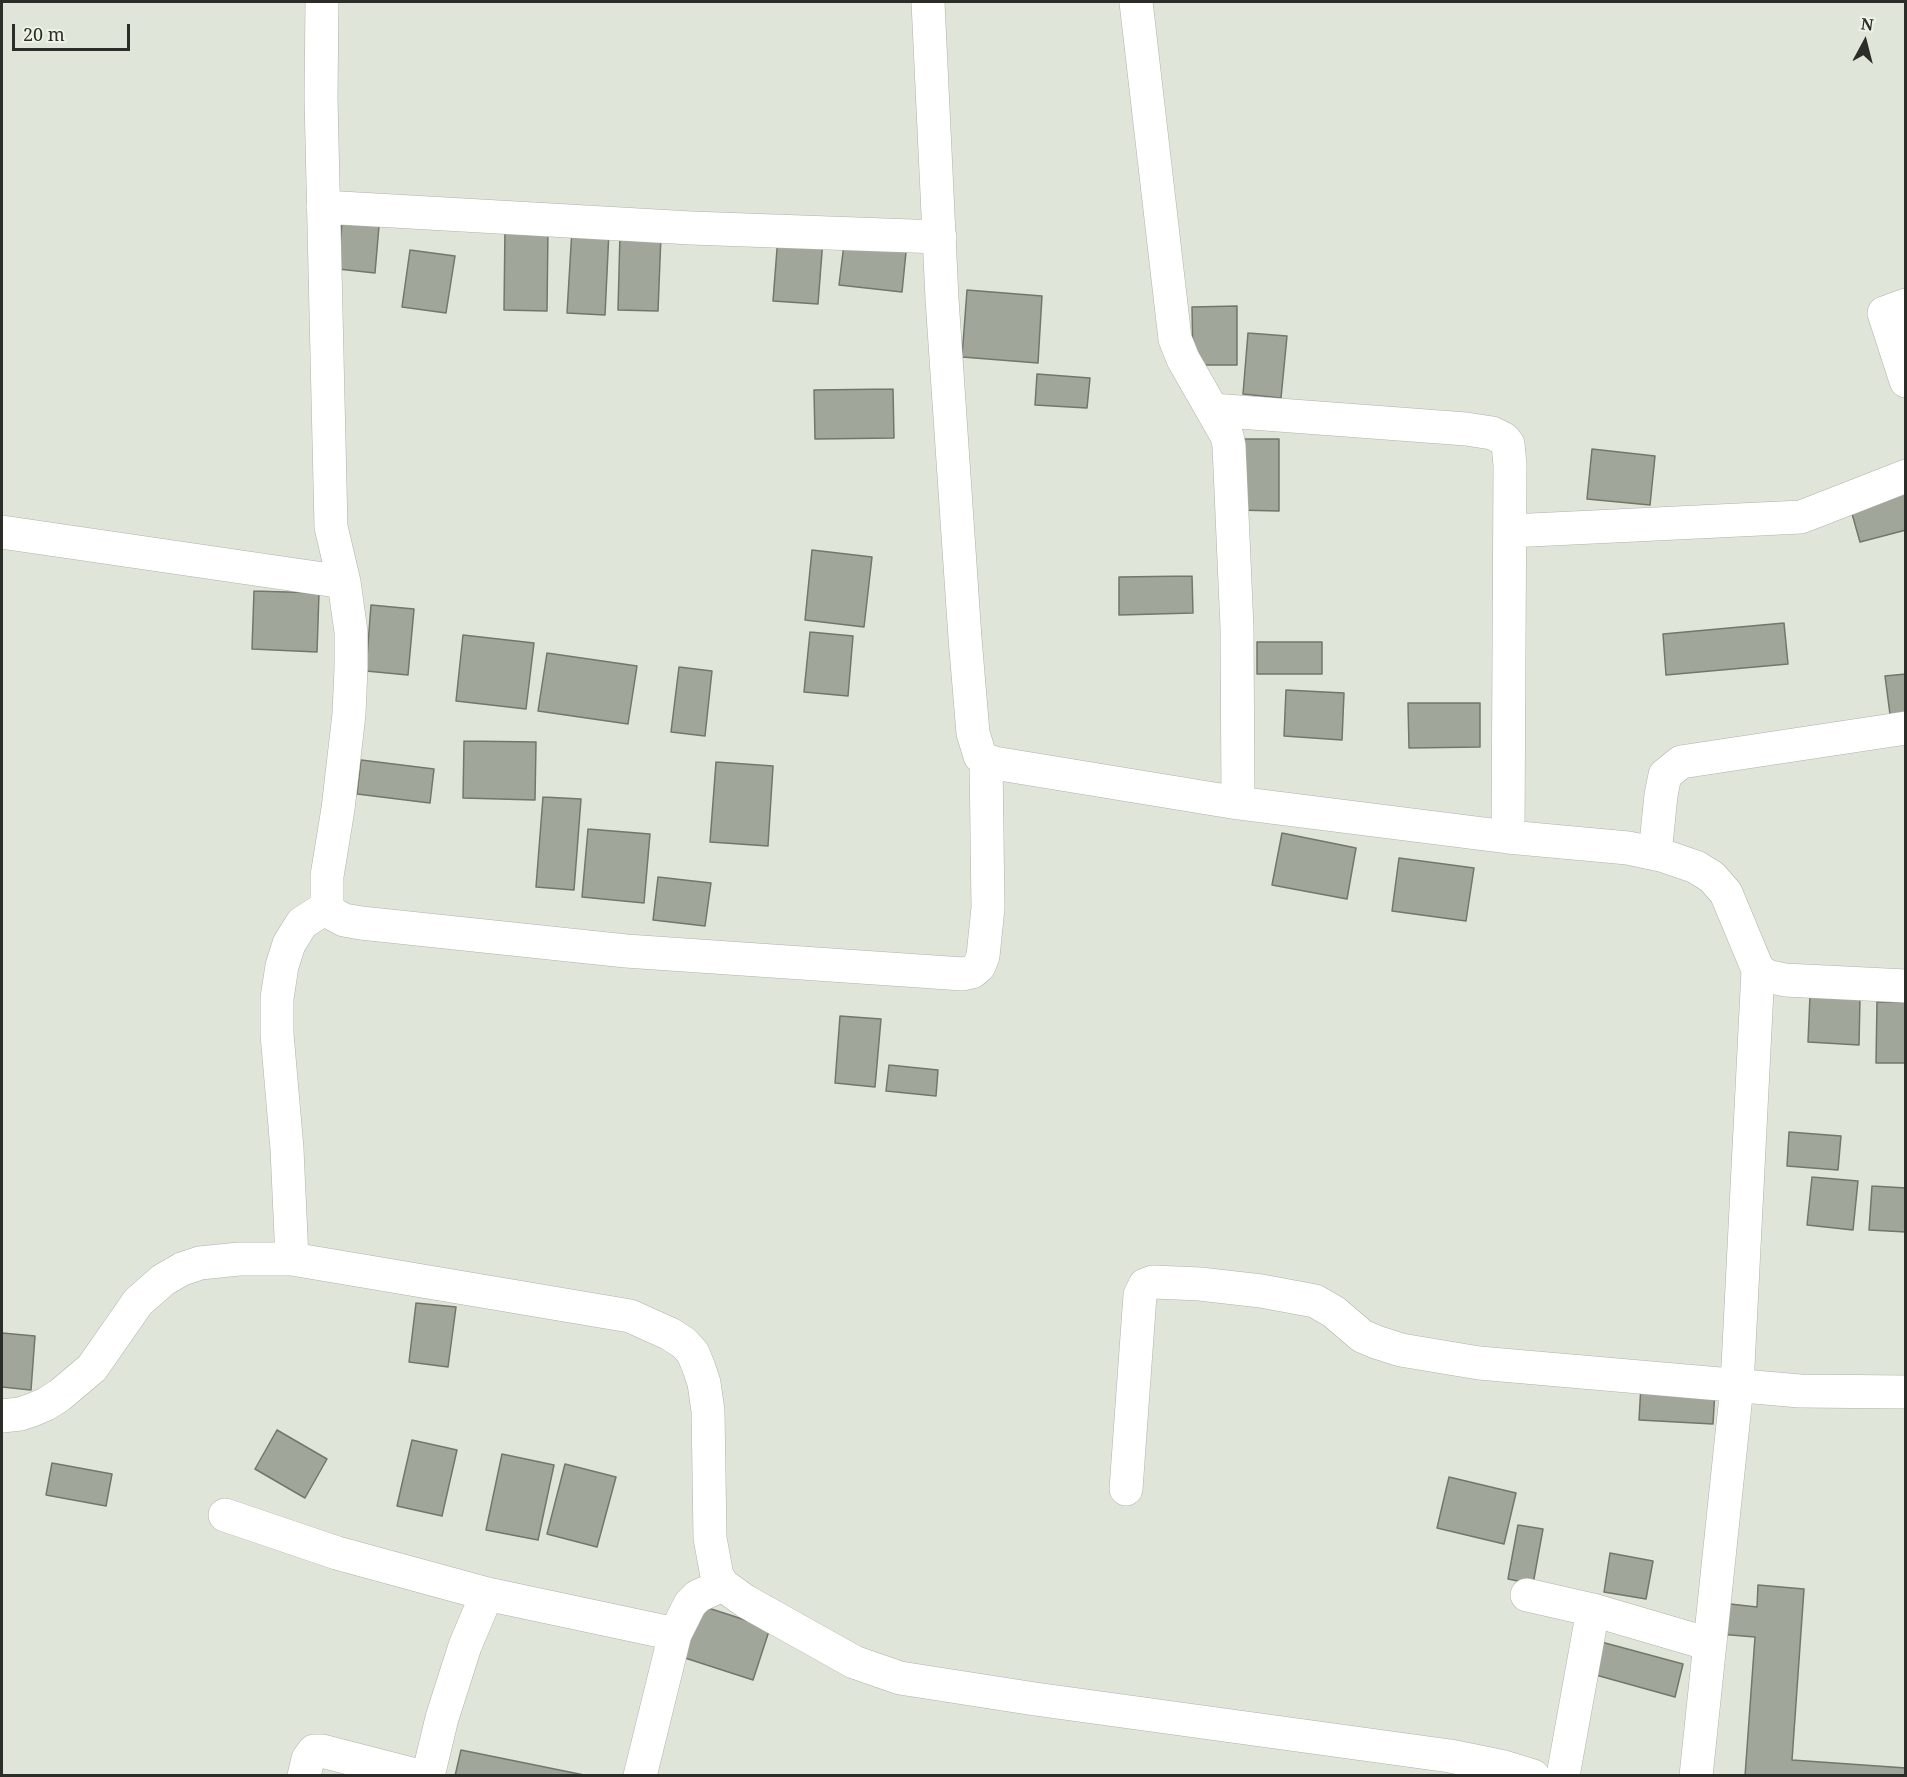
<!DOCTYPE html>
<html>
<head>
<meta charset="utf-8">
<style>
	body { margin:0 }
	#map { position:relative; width:1907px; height:1777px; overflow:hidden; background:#dfe5d8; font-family:"Noto Serif",serif }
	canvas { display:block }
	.frame { position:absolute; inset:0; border:3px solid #2b2d28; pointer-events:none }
	.north { position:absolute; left:1835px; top:12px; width:60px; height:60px; -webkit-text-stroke:4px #ecf3e5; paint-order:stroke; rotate:7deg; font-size:16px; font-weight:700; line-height:24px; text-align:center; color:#2b2d28 }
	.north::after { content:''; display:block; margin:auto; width:21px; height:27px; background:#2b2d28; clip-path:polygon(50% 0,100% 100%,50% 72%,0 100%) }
	.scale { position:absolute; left:12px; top:24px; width:118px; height:27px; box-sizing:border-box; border:3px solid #2b2d28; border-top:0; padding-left:8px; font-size:18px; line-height:21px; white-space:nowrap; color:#2b2d28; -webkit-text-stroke:4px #ecf3e5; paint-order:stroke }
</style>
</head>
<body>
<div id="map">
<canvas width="1907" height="1777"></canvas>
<div class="frame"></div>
<div class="north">N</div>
<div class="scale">20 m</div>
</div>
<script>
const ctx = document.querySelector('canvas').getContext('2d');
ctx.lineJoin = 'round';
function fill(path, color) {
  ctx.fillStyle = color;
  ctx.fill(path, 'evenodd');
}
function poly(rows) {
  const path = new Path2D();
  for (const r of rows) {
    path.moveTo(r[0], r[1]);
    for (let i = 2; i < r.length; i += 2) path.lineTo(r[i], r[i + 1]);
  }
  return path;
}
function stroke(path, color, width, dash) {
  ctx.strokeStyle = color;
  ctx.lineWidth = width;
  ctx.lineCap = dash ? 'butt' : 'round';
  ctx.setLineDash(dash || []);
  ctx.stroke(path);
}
const building = poly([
	[342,223,379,226,375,273,338,269,342,223],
	[505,227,548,228,547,311,504,310,505,227],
	[572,229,609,231,605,315,567,313,572,229],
	[620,233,661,235,658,311,618,310,620,233],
	[778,236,823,239,818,304,773,301,778,236],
	[844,244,906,252,902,292,839,285,844,244],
	[410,250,455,256,446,313,402,307,410,250],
	[967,290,1042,296,1038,363,962,357,967,290],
	[1237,306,1237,365,1193,365,1192,307,1237,306],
	[1248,333,1287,336,1281,398,1243,394,1248,333],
	[1037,374,1090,378,1087,408,1035,405,1037,374],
	[893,389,894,438,815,439,814,390,893,389],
	[1237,439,1279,439,1279,511,1236,510,1237,439],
	[1592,449,1655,456,1650,505,1587,499,1592,449],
	[1906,489,1906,530,1860,542,1849,503,1906,489],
	[812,550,872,557,864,627,805,620,812,550],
	[1192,576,1193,613,1119,615,1119,577,1192,576],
	[254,591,319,593,317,652,252,649,254,591],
	[371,605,414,609,408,675,366,671,371,605],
	[1784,623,1788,664,1666,675,1663,634,1784,623],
	[810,632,853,636,848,696,804,692,810,632],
	[463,635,534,643,526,709,456,701,463,635],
	[1257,642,1322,642,1322,674,1257,674,1257,642],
	[547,653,637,666,628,724,538,711,547,653],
	[679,667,712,671,705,736,671,732,679,667],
	[1906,674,1906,720,1891,722,1885,676,1906,674],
	[1286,690,1344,693,1342,740,1284,736,1286,690],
	[1408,703,1480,703,1480,747,1409,748,1408,703],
	[464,741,536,742,535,800,463,798,464,741],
	[361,760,434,769,430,803,357,794,361,760],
	[716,762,773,766,768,846,710,842,716,762],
	[543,797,581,799,574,890,536,887,543,797],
	[588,829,650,834,644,903,582,897,588,829],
	[1282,833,1356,848,1347,899,1272,885,1282,833],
	[1399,858,1474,868,1466,921,1392,911,1399,858],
	[658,877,711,883,705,926,653,920,658,877],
	[1810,995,1860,998,1859,1045,1808,1042,1810,995],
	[1877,1002,1906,1002,1906,1063,1876,1063,1877,1002],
	[840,1016,881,1019,875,1087,835,1083,840,1016],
	[889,1065,938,1070,936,1096,886,1091,889,1065],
	[1789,1132,1841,1136,1838,1170,1787,1166,1789,1132],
	[1812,1177,1858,1181,1853,1230,1807,1225,1812,1177],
	[1872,1186,1906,1188,1906,1232,1869,1230,1872,1186],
	[416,1303,456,1307,448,1367,409,1362,416,1303],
	[2,1333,35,1336,31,1390,2,1387,2,1333],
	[1641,1385,1715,1390,1713,1424,1639,1420,1641,1385],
	[277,1430,327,1459,305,1498,255,1469,277,1430],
	[412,1440,457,1450,442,1516,397,1506,412,1440],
	[502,1454,554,1465,538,1540,486,1530,502,1454],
	[52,1463,112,1474,106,1506,46,1495,52,1463],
	[565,1464,616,1477,597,1547,547,1534,565,1464],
	[1449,1477,1516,1493,1504,1544,1437,1528,1449,1477],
	[1518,1525,1543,1529,1533,1584,1508,1579,1518,1525],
	[1610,1553,1653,1561,1646,1599,1604,1592,1610,1553],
	[1758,1585,1804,1589,1792,1760,1906,1768,1906,1776,1745,1776,1755,1637,1719,1634,1721,1603,1757,1607,1758,1585],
	[699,1605,770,1628,753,1680,682,1657,699,1605],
	[1594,1640,1683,1664,1675,1697,1585,1672,1594,1640],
	[461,1750,589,1776,455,1776,461,1750]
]);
fill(building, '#a0a79a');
stroke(building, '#71776b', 1.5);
const minor = poly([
	[322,2,321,98,331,527,344,582,351,632,351,668,349,714,338,809,327,876,327,907,333,914,344,920,361,923,626,951,963,974,972,972,979,966,983,956,988,908,986,760],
	[928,2,942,299,965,638,973,733,980,756,986,760,994,763,1238,803,1508,837,1628,848,1661,855,1696,867,1712,877,1726,893,1758,970,1767,976,1785,980,1906,986],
	[1136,2,1175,339,1183,359,1227,436,1229,446,1237,628,1238,803],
	[323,207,691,228,940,237],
	[1906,305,1884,313,1906,381],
	[1212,410,1466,429,1492,433,1504,439,1508,444,1510,465,1508,837],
	[1510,531,1801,517,1906,476],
	[2,532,344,582],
	[1655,854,1661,795,1665,775,1681,762,1906,728],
	[292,1259,287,1149,277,1034,277,998,282,966,289,944,302,923,327,907],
	[2,1416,20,1414,32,1410,46,1404,60,1395,92,1368,138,1302,163,1280,182,1269,200,1263,239,1259,292,1259,630,1316,670,1334,684,1343,693,1353,699,1368,704,1383,708,1411,710,1538,717,1576,723,1585,745,1601,854,1662,900,1678,1035,1699,1450,1756,1504,1767,1533,1776],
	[1126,1489,1140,1295,1145,1285,1153,1282,1200,1284,1261,1291,1315,1301,1334,1312,1362,1336,1376,1342,1401,1350,1479,1363,1800,1391,1906,1392],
	[225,1515,337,1553,487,1594,675,1634],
	[1527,1595,1593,1610,1709,1644],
	[304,1776,308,1759,314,1751,322,1751,419,1776],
	[428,1776,442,1718,465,1646,487,1594],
	[640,1776,675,1634,690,1604,698,1596,723,1585],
	[1563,1776,1593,1610],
	[1696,1776,1737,1386,1758,970]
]);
stroke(minor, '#adb4a7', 34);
stroke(minor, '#fff', 33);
</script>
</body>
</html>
